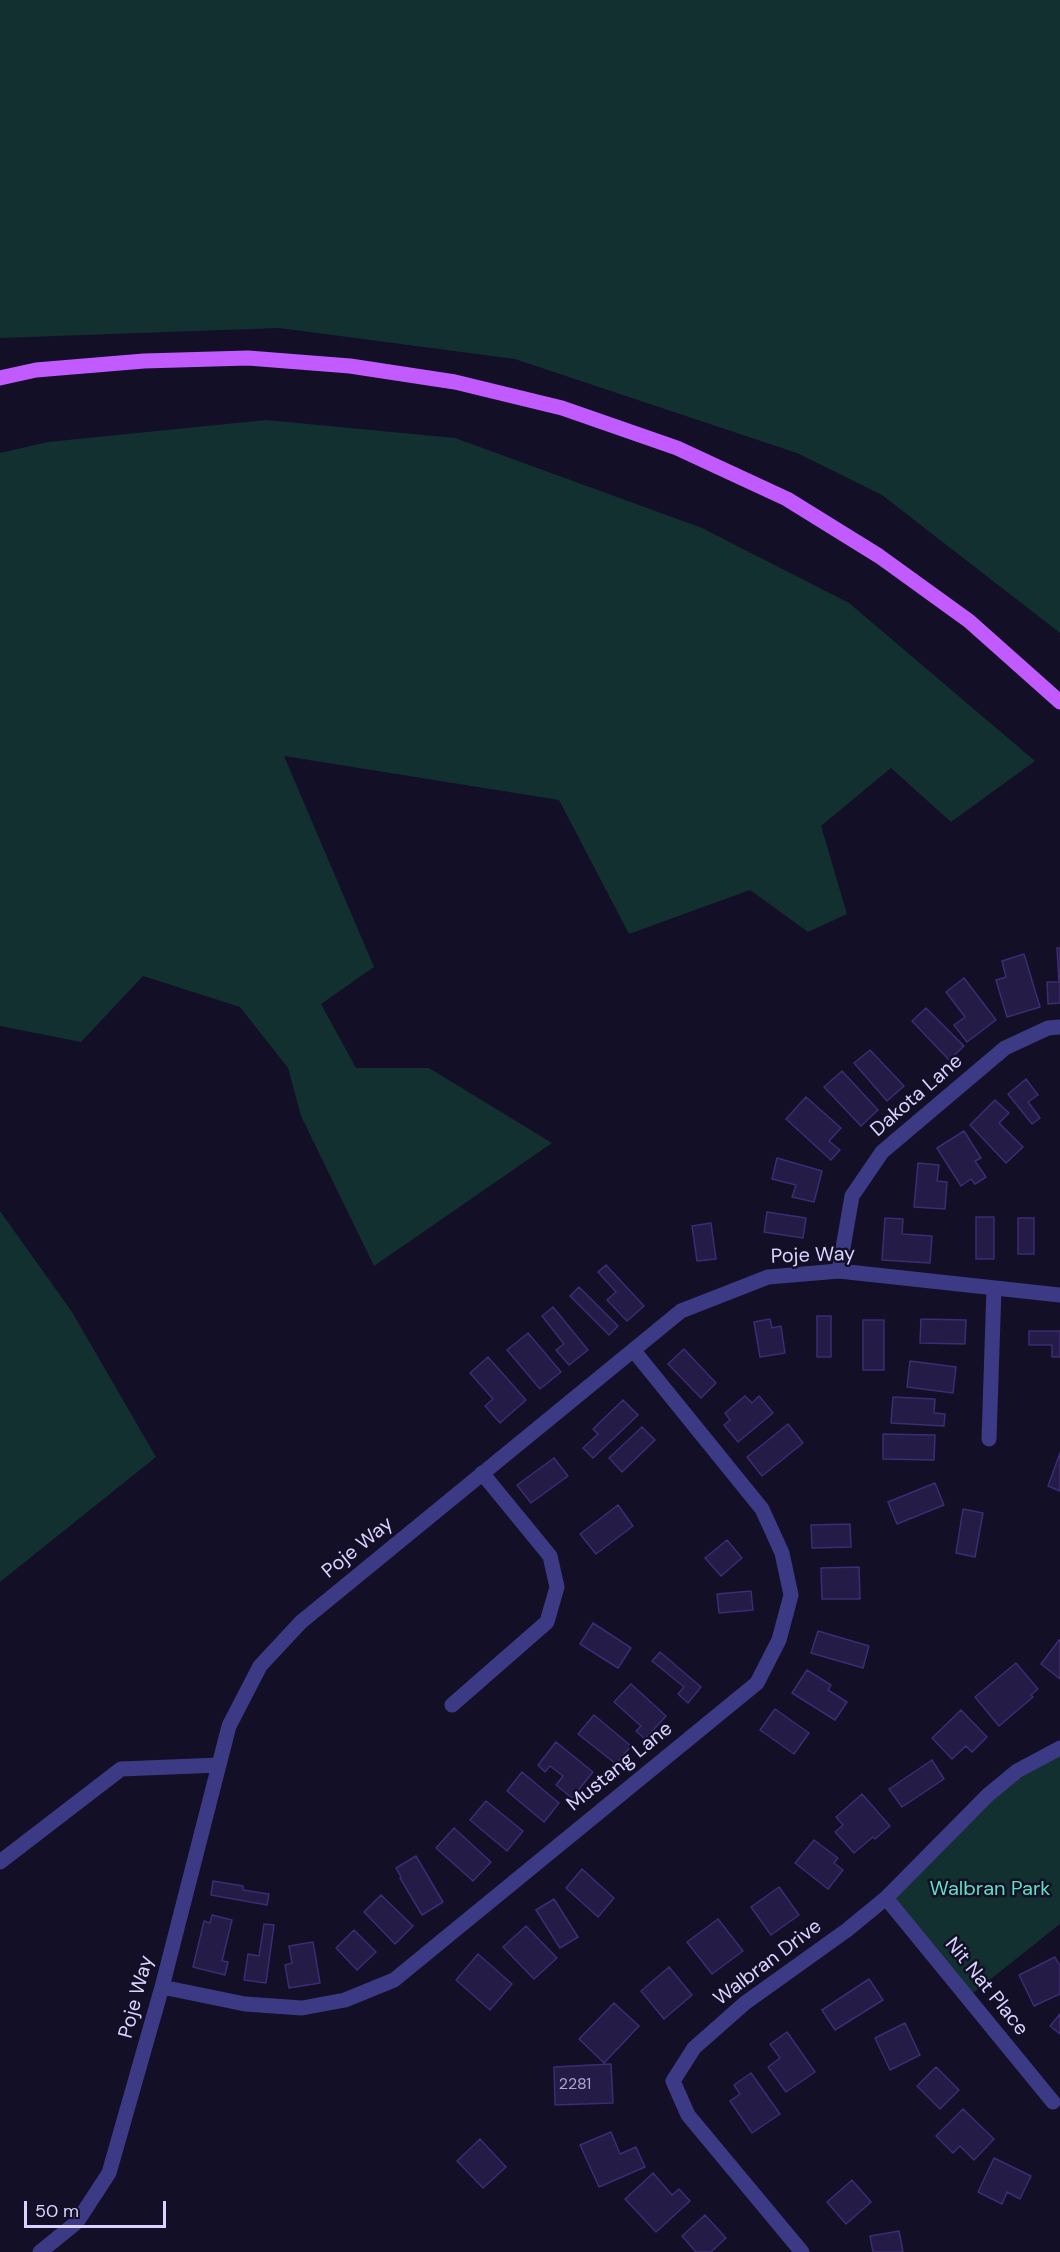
<!DOCTYPE html>
<html>
<head>
<meta charset="utf-8">
<style>
	body { margin:0 }
	#map { position:relative; width:1060px; height:2252px; overflow:hidden; background:#130f26; font-family:"DM Sans",sans-serif }
	canvas { display:block }
	.scale { position:absolute; left:24px; top:2201px; width:142px; height:27px; box-sizing:border-box; border:3px solid #d9d4ff; border-top:0; padding-left:8px; font-size:18px; line-height:21px; white-space:nowrap; color:#d9d4ff; -webkit-text-stroke:4px #130f26; paint-order:stroke }
</style>
</head>
<body>
<div id="map">
<canvas width="1060" height="2252"></canvas>
<div class="scale">50 m</div>
</div>
<script>
const ctx = document.querySelector('canvas').getContext('2d');
ctx.lineJoin = 'round';
function fill(path, color) {
  ctx.fillStyle = color;
  ctx.fill(path, 'evenodd');
}
function poly(rows) {
  const path = new Path2D();
  for (const r of rows) {
    path.moveTo(r[0], r[1]);
    for (let i = 2; i < r.length; i += 2) path.lineTo(r[i], r[i + 1]);
  }
  return path;
}
function stroke(path, color, width, dash) {
  ctx.strokeStyle = color;
  ctx.lineWidth = width;
  ctx.lineCap = dash ? 'butt' : 'round';
  ctx.setLineDash(dash || []);
  ctx.stroke(path);
}
function drawText(font, color, halo, rows, align = 'center') {
  ctx.font = font + ' "DM Sans",sans-serif';
  ctx.lineWidth = 5;
  ctx.setLineDash([]);
  ctx.textBaseline = 'middle';
  ctx.strokeStyle = halo;
  ctx.fillStyle = color;
  for (const [text, x, y, turn = 0] of rows) {
    ctx.save();
    ctx.translate(x, y);
    ctx.rotate((+turn || 0) * Math.PI / 180);
    ctx.textAlign = isNaN(turn) ? turn : align;
    if (halo) ctx.strokeText(text, 0, 0);
    ctx.fillText(text, 0, 0);
    ctx.restore();
  }
}
fill(poly([
	[0,0,1060,0,1060,633,882,495,797,453,515,359,279,328,0,338],
	[266,420,455,438,702,528,849,603,1035,761,951,822,891,768,821,826,847,914,808,932,750,890,629,934,559,800,284,756,374,967,321,1004,356,1068,429,1068,552,1143,374,1266,301,1116,288,1068,240,1007,143,976,81,1042,0,1026,0,453,48,442],
	[0,1211,72,1312,156,1457,0,1582],
	[1060,1748,1060,1924,967,1998,886,1898,988,1795]
]), '#12302f');
const building = poly([
	[1057,948,1060,948,1060,1003,1048,1004,1047,982,1059,982,1057,948],
	[1024,954,1040,1007,1007,1017,996,980,1006,977,1002,961,1024,954],
	[964,978,996,1020,967,1042,954,1025,965,1017,946,992,964,978],
	[926,1008,964,1046,949,1060,912,1021,926,1008],
	[870,1050,904,1086,887,1101,854,1063,870,1050],
	[842,1071,878,1110,861,1126,824,1087,842,1071],
	[1026,1079,1038,1095,1028,1102,1040,1118,1032,1124,1008,1094,1026,1079],
	[806,1097,841,1128,829,1141,840,1150,831,1160,786,1119,806,1097],
	[995,1100,1009,1113,999,1123,1023,1147,1006,1163,970,1125,995,1100],
	[964,1131,981,1158,975,1161,986,1177,975,1184,971,1179,961,1186,937,1148,964,1131],
	[777,1158,822,1171,814,1202,792,1197,796,1185,772,1179,777,1158],
	[918,1163,939,1165,937,1181,947,1182,945,1209,914,1207,918,1163],
	[767,1212,806,1218,803,1238,764,1232,767,1212],
	[976,1217,994,1217,994,1259,976,1259,976,1217],
	[885,1218,903,1219,902,1234,932,1236,930,1263,882,1260,885,1218],
	[1018,1218,1034,1218,1034,1254,1018,1254,1018,1218],
	[711,1223,716,1259,697,1261,692,1226,711,1223],
	[606,1265,644,1306,627,1321,607,1300,616,1292,598,1272,606,1265],
	[579,1287,618,1326,609,1335,570,1296,579,1287],
	[553,1307,588,1350,569,1365,556,1350,564,1344,542,1316,553,1307],
	[817,1316,831,1316,831,1357,817,1357,817,1316],
	[770,1319,772,1328,781,1326,785,1353,760,1357,754,1322,770,1319],
	[921,1319,966,1320,965,1344,920,1343,921,1319],
	[863,1320,884,1320,884,1370,863,1370,863,1320],
	[1029,1331,1060,1331,1060,1357,1052,1357,1052,1345,1029,1345,1029,1331],
	[528,1333,561,1372,540,1389,507,1350,528,1333],
	[684,1349,716,1383,701,1398,668,1364,684,1349],
	[488,1357,526,1400,500,1423,485,1406,493,1399,470,1373,488,1357],
	[910,1361,956,1367,953,1393,907,1387,910,1361],
	[745,1396,752,1403,759,1396,773,1413,738,1442,724,1425,730,1420,725,1413,745,1396],
	[893,1397,935,1399,934,1413,945,1414,944,1426,891,1423,893,1397],
	[623,1400,638,1415,593,1458,583,1448,598,1434,593,1429,623,1400],
	[788,1424,803,1443,762,1476,747,1457,788,1424],
	[642,1427,655,1440,622,1472,609,1458,642,1427],
	[883,1434,935,1435,934,1460,883,1459,883,1434],
	[1060,1453,1060,1491,1048,1486,1060,1453],
	[554,1458,568,1476,531,1503,517,1485,554,1458],
	[935,1483,944,1505,897,1524,888,1502,935,1483],
	[618,1505,633,1526,596,1554,580,1534,618,1505],
	[963,1509,983,1513,975,1557,956,1553,963,1509],
	[850,1524,851,1547,812,1548,811,1525,850,1524],
	[727,1540,742,1558,721,1576,705,1558,727,1540],
	[859,1567,860,1599,822,1599,821,1568,859,1567],
	[751,1591,753,1610,719,1613,717,1594,751,1591],
	[593,1623,631,1648,618,1668,580,1644,593,1623],
	[818,1631,869,1646,863,1668,811,1653,818,1631],
	[1059,1640,1060,1640,1060,1679,1041,1664,1059,1640],
	[660,1652,701,1687,688,1703,678,1694,684,1687,652,1661,660,1652],
	[1016,1663,1038,1689,1031,1695,1033,1697,999,1726,975,1697,1016,1663],
	[807,1670,831,1685,828,1690,847,1702,835,1720,792,1693,807,1670],
	[631,1684,666,1716,645,1739,636,1731,641,1726,614,1702,631,1684],
	[775,1709,809,1733,794,1754,760,1730,775,1709],
	[961,1710,987,1737,972,1752,966,1746,952,1759,932,1738,961,1710],
	[594,1715,631,1746,616,1764,578,1734,594,1715],
	[556,1742,593,1772,572,1798,556,1785,563,1776,550,1766,545,1772,538,1765,556,1742],
	[932,1760,944,1779,902,1807,889,1789,932,1760],
	[522,1772,559,1803,544,1822,507,1791,522,1772],
	[862,1794,890,1826,875,1839,873,1837,854,1853,835,1832,843,1825,836,1817,862,1794],
	[486,1801,523,1831,507,1851,470,1820,486,1801],
	[454,1828,491,1862,473,1881,436,1848,454,1828],
	[814,1840,838,1858,834,1863,843,1870,828,1889,795,1863,814,1840],
	[416,1856,443,1902,422,1915,400,1878,401,1877,396,1868,416,1856],
	[582,1869,614,1898,598,1917,566,1888,582,1869],
	[213,1881,243,1886,243,1890,269,1894,267,1905,211,1895,213,1881],
	[779,1887,799,1915,771,1935,751,1907,779,1887],
	[381,1895,413,1926,395,1944,364,1912,381,1895],
	[554,1899,578,1937,560,1948,536,1910,554,1899],
	[212,1915,232,1920,222,1961,228,1962,225,1975,193,1967,204,1921,210,1923,212,1915],
	[718,1919,743,1951,712,1974,687,1942,718,1919],
	[264,1924,274,1925,266,1983,244,1980,248,1954,259,1956,264,1924],
	[526,1926,557,1958,534,1979,503,1947,526,1926],
	[354,1930,376,1952,357,1970,336,1948,354,1930],
	[313,1942,320,1983,289,1988,285,1965,292,1963,289,1946,313,1942],
	[478,1954,512,1984,490,2010,456,1980,478,1954],
	[1055,1957,1060,1966,1060,1994,1034,2006,1019,1975,1055,1957],
	[669,1967,692,1995,664,2019,641,1991,669,1967],
	[869,1979,883,2000,835,2030,822,2010,869,1979],
	[614,2003,639,2026,604,2063,579,2039,614,2003],
	[1060,2014,1060,2034,1050,2026,1060,2014],
	[905,2023,920,2055,890,2070,875,2038,905,2023],
	[787,2032,815,2072,786,2092,768,2067,780,2058,770,2044,787,2032],
	[611,2064,613,2103,555,2105,554,2067,611,2064],
	[936,2067,959,2090,940,2109,917,2086,936,2067],
	[751,2073,780,2114,752,2133,730,2101,740,2094,734,2085,751,2073],
	[963,2109,994,2139,974,2160,960,2146,953,2153,936,2136,963,2109],
	[611,2132,620,2154,636,2147,645,2167,599,2187,580,2145,611,2132],
	[480,2139,506,2167,483,2188,457,2161,480,2139],
	[994,2158,1031,2176,1020,2199,1007,2192,1002,2204,978,2192,994,2158],
	[653,2173,672,2195,679,2189,690,2201,656,2232,625,2199,653,2173],
	[852,2180,871,2202,846,2224,827,2202,852,2180],
	[705,2215,726,2238,711,2252,696,2252,682,2236,705,2215],
	[899,2231,903,2252,873,2252,870,2236,899,2231]
]);
fill(building, '#241b47');
stroke(building, '#3b2d73', 1.5);
stroke(poly([
	[839,1271,852,1196,882,1152,1005,1048,1048,1028,1060,1027],
	[989,1439,994,1288],
	[452,1705,547,1622,557,1587,550,1556,482,1473],
	[0,1862,121,1769,219,1765],
	[886,1898,1053,2102],
	[162,1987,245,2004,302,2008,345,2000,394,1980,757,1683,779,1640,791,1595,782,1553,762,1509,634,1351],
	[40,2252,77,2222,109,2173,162,1987,229,1726,260,1666,301,1622,681,1311,768,1277,839,1271,1060,1295],
	[802,2252,688,2115,673,2081,694,2048,745,2003,847,1930,886,1898,988,1795,1017,1771,1060,1748]
]), '#3d3a85', 15);
stroke(poly([
	[0,378,36,370,144,361,248,358,350,366,455,382,562,408,677,448,787,499,879,556,969,621,1060,702]
]), '#c25bff', 15);
drawText('16px', '#aca6d1', null, [
	["2281",575,2085]
]);
drawText('20px', '#d9d4ff', '#130f26', [
	["Dakota Lane",917,1096,-41],
	["Poje Way",813,1256,-2],
	["Poje Way",358,1548,-39],
	["Mustang Lane",620,1767,-39],
	["Walbran Drive",768,1963,-37],
	["Nit Nat Place",986,1987,51],
	["Poje Way",137,1997,-75]
]);
drawText('20px', '#5fe0c0', '#130f26', [
	["Walbran Park",990,1890]
]);
</script>
</body>
</html>
